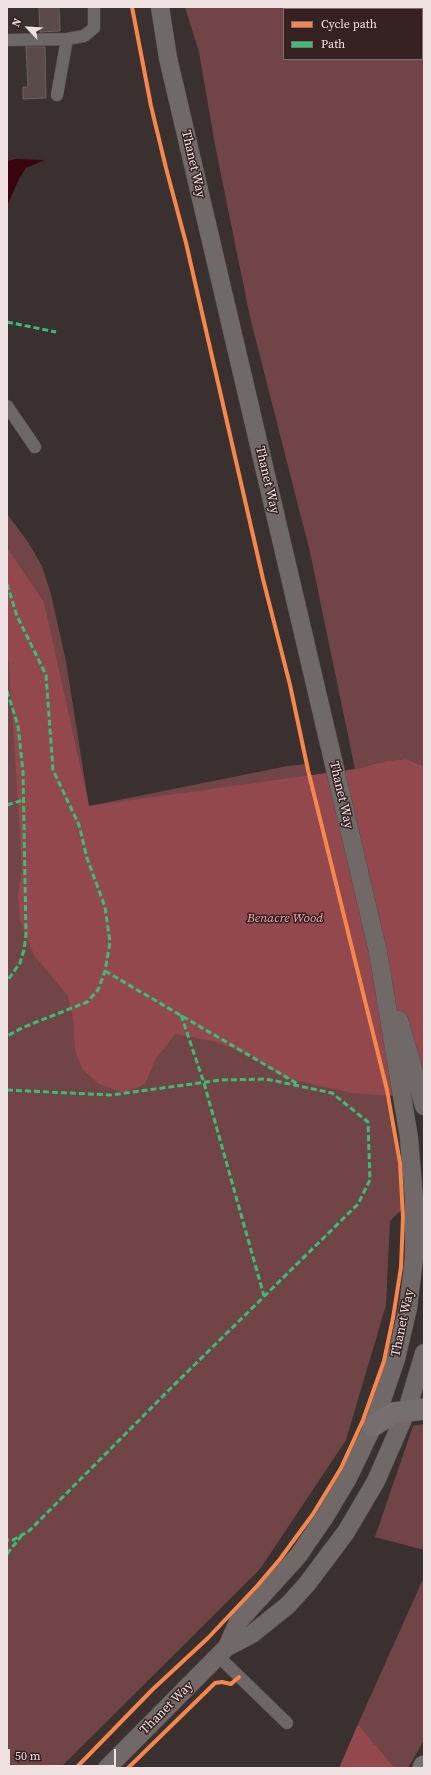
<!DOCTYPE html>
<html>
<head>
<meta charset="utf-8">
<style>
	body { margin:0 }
	#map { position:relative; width:431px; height:1775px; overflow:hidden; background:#3b3030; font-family:"Source Serif 4",serif }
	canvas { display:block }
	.frame { position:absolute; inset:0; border:8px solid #f0e2e2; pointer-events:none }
	.legend { position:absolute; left:283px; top:8px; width:140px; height:52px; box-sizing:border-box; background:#352122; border:1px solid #806e6f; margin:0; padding:5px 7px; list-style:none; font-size:12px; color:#f0e2e2 }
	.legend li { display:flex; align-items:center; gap:8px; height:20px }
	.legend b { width:20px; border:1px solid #806e6f }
	.north { position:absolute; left:8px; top:8px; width:40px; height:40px; -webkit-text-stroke:3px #352122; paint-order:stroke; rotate:295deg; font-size:11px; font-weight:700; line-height:16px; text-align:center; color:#f0e2e2 }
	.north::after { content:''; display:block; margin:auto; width:14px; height:18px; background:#f0e2e2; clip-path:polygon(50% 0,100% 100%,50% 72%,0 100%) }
	.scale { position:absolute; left:8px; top:1749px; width:108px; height:18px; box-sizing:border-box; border:2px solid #f0e2e2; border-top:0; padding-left:5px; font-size:12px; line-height:14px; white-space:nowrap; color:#f0e2e2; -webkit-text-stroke:3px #352122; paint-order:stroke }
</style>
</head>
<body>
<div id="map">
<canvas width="431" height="1775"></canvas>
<div class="frame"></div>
<ul class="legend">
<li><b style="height:5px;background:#f5874c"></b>Cycle path</li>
<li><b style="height:5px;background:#3abd76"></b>Path</li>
</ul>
<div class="north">N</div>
<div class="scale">50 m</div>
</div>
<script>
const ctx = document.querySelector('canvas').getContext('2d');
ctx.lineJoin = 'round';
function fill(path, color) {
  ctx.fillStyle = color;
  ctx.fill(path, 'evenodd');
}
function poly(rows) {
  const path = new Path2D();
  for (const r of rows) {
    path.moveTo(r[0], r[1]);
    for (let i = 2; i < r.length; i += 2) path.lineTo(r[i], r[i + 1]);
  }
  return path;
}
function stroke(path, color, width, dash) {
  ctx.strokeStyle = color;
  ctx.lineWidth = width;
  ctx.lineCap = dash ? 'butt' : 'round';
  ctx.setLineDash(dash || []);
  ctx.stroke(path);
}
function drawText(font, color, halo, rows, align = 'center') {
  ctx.font = font + ' "Source Serif 4",serif';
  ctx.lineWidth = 3;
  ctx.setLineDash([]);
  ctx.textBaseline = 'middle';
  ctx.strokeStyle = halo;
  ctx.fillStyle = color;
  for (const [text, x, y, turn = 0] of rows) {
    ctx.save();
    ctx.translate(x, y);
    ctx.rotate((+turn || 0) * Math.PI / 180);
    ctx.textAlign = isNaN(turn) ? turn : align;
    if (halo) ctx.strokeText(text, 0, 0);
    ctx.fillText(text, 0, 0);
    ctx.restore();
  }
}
fill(poly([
	[185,7,424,7,424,766,406,759,386,761,355,769,310,552,250,317,215,145,199,52],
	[284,9,422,9,422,59,284,59],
	[7,514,28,542,42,566,51,594,66,662,89,806,288,766,307,764,352,962,394,1125,400,1163,403,1208,390,1221,386,1305,346,1440,260,1569,60,1768,7,1768],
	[424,1424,424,1550,375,1537,413,1426],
	[424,1577,424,1740,408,1768,395,1768,358,1724]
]), '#714546');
fill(poly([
	[7,548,44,602,89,806,355,769,386,761,406,759,424,766,424,1098,352,1093,285,1078,249,1054,212,1041,175,1034,155,1060,145,1084,124,1093,99,1084,83,1070,75,1051,73,1019,68,996,34,955,20,921,18,895,22,870,9,662,7,659],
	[358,1724,395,1768,339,1768]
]), '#92484d');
fill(poly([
	[16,159,45,160,26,168,19,179,7,206,7,161]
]), '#3a040e');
const building = poly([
	[39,7,59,7,60,31,40,32,39,7],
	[26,47,45,47,46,98,23,99,23,87,28,87,26,47]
]);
fill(building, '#5c494a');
stroke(building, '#6b6161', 1);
const street = poly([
	[7,40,67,39,84,36,94,28,94,7],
	[57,95,67,39],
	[7,406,35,447],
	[218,1656,287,1723]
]);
const primary = poly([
	[160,7,168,58,378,952,409,1138,414,1199,414,1258,408,1308,396,1359,373,1426,348,1478,324,1518,298,1556,238,1622,227,1647],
	[399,1020,424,1106],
	[107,1768,227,1647,252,1634,288,1605,307,1584,346,1532,376,1481,407,1410,424,1353]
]);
const highway = poly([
	[373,1426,393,1413,424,1409],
	[423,1768,424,1766]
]);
stroke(street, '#574d4d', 13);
stroke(primary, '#574d4d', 19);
stroke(highway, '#574d4d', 22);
stroke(street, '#6d6767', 12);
stroke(primary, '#716868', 18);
stroke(highway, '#776e6f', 21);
stroke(poly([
	[7,322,56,332],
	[7,584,17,616,46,675,53,770,79,825,87,858,105,907,110,942,105,971,98,990,87,1002,24,1027,7,1036],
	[7,691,18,726,23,772,26,934,24,950,20,963,7,981],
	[7,805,23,800],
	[105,971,298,1084],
	[181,1015,204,1083,264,1296],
	[7,1090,111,1095,221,1080,266,1079,332,1093,368,1122,370,1180,358,1204,174,1385,29,1531,13,1540,7,1540],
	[7,1554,22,1535]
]), '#3abd76', 3, [6, 3]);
stroke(poly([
	[76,1768,152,1690,208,1638,257,1586,280,1559,313,1514,341,1468,363,1420,384,1361,393,1318,401,1267,403,1217,400,1163,387,1090,308,770,290,685,263,579,186,243,166,168,151,106,132,7],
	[128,1768,215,1683,222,1682,231,1684,239,1677]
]), '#f5874c', 4);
drawText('13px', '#f0e2e2', '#352122', [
	["Thanet Way",193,164,77],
	["Thanet Way",267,480,77],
	["Thanet Way",341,795,77],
	["Thanet Way",403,1323,-78],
	["Thanet Way",167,1708,-45]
]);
drawText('italic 13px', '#f1a9ac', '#352122', [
	["Benacre Wood",285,919]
]);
</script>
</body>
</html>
